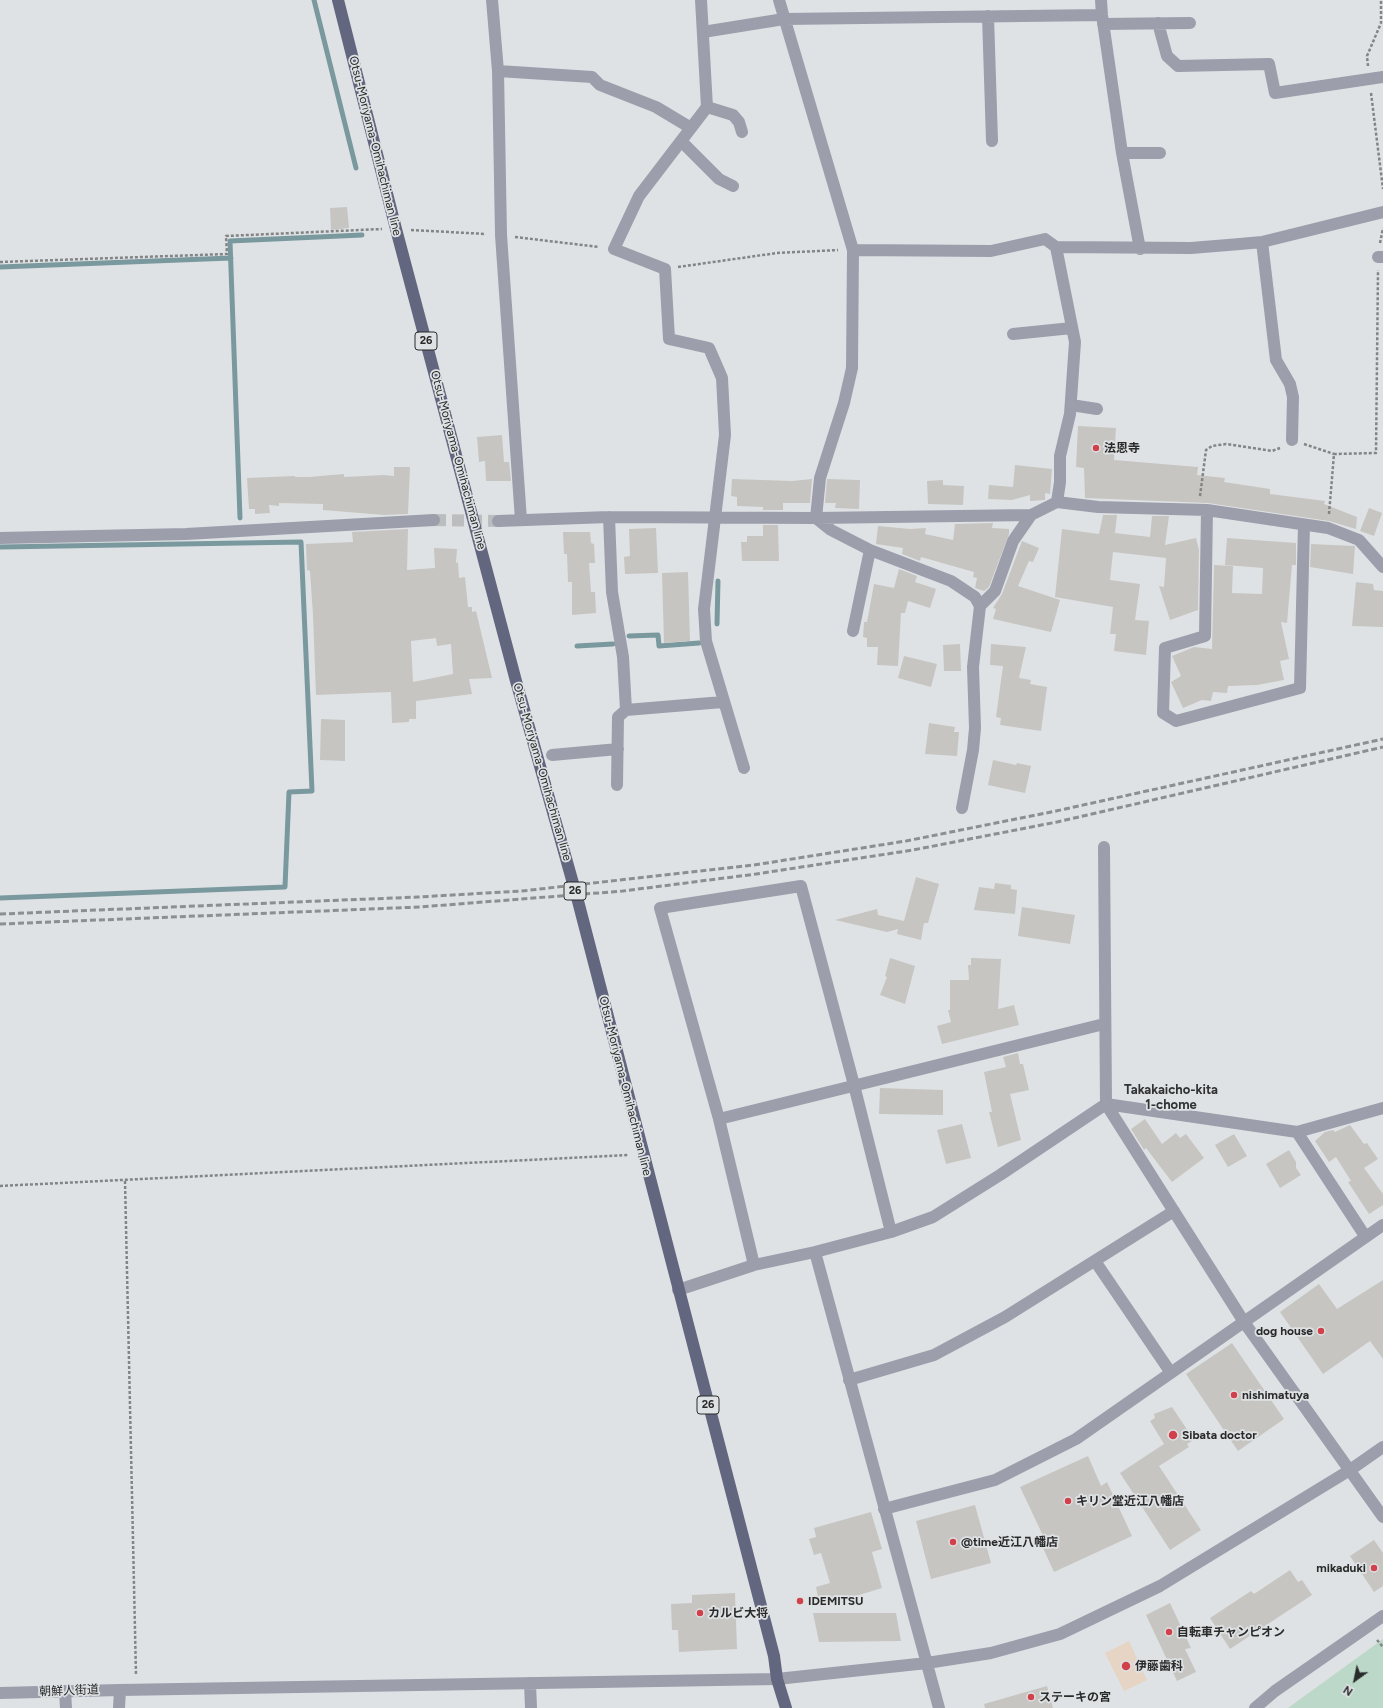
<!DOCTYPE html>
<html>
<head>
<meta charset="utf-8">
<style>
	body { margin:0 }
	#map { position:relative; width:1383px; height:1708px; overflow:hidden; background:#dfe2e4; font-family:Figtree,sans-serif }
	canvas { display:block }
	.north { position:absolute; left:1335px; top:1660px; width:40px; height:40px; -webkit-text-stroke:3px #dfe2e4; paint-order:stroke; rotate:213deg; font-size:11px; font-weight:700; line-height:16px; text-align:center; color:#292a2a }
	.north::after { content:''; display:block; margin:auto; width:14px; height:18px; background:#292a2a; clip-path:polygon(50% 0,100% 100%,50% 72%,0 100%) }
</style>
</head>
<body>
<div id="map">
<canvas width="1383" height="1708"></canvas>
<div class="north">N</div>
</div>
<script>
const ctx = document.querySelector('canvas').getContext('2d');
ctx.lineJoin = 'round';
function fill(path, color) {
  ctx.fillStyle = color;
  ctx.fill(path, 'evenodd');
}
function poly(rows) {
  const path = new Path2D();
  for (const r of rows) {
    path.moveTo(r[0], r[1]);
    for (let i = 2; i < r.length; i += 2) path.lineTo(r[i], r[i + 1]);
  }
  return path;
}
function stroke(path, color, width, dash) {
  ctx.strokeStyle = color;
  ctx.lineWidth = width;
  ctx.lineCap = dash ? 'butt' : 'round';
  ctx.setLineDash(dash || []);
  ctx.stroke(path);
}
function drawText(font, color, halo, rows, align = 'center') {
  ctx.font = font + ' Figtree,"Noto Sans JP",sans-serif';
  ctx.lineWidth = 3.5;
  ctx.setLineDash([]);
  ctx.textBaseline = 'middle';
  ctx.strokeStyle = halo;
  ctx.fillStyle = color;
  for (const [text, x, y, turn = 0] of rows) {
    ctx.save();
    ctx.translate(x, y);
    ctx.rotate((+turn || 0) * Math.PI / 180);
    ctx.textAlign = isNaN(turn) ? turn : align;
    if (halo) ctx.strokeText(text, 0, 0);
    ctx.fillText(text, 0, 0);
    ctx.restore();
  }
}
fill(poly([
	[1129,1641,1147,1680,1124,1691,1105,1653]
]), '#e6d4c4');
fill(poly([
	[1383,1639,1383,1708,1288,1708]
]), '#bcd8c8');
stroke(poly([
	[314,0,356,168],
	[0,267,231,258],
	[240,518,230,241,362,235],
	[0,547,301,542,312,791,289,792,285,887,0,898],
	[717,624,718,581],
	[629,636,658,635,659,646,699,643],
	[577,646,613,644]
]), '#7a999f', 5);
fill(poly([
	[347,207,349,228,331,230,330,208],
	[1078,426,1116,428,1114,460,1198,467,1197,475,1225,478,1224,482,1270,489,1270,494,1325,501,1324,504,1357,517,1356,529,1329,521,1208,503,1085,498,1084,468,1076,467],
	[502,435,504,462,509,462,511,481,486,481,485,461,479,462,477,437],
	[1015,465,1052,469,1050,494,1045,493,1045,500,1030,501,1030,495,1012,500,988,499,989,485,1013,487],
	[394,467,410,467,408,514,384,515,323,510,323,504,279,503,279,506,269,505,270,513,255,514,255,509,249,509,247,478,295,476,295,477,309,477,344,474,344,477,384,475,394,476],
	[732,479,792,481,812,479,810,503,783,503,783,510,763,510,763,507,737,506,737,497,731,496],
	[827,479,860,480,859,509,835,508,836,503,825,503],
	[943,480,943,485,964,486,963,505,928,504,927,481],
	[1369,508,1382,513,1374,536,1360,531],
	[1103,515,1117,515,1115,533,1150,537,1152,516,1169,516,1165,545,1196,538,1199,550,1198,610,1170,620,1159,586,1164,587,1166,558,1113,552,1110,580,1140,584,1135,620,1149,621,1146,655,1114,651,1116,634,1110,634,1113,607,1055,597,1062,529,1099,534],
	[993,523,992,528,1009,529,1009,534,989,587,984,591,975,588,977,578,973,577,974,572,921,557,920,561,902,554,903,548,876,544,878,526,910,529,926,528,925,534,953,540,955,524],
	[763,525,778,525,779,561,742,561,741,542,747,542,747,536,763,536],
	[656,528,658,573,625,574,624,557,630,556,629,529],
	[408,529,407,570,435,568,434,548,457,549,456,563,458,562,459,578,465,577,468,607,472,607,472,612,476,611,492,678,469,679,472,694,416,701,416,719,409,719,409,722,392,723,391,692,316,695,313,615,310,571,307,570,306,544,353,542,352,532],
	[436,638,437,646,451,644,453,674,413,682,411,641],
	[563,532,590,532,591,543,594,544,595,563,589,563,591,592,595,592,596,613,572,615,572,582,568,582,567,554,564,554],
	[1227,538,1296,543,1296,565,1292,565,1287,623,1281,622,1289,659,1280,661,1284,680,1257,685,1228,686,1227,693,1213,692,1211,701,1202,700,1183,708,1171,682,1181,676,1172,656,1194,647,1212,649,1214,565,1233,566,1232,593,1262,594,1263,568,1225,565],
	[1022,541,1039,548,1033,562,1029,561,1018,586,1060,600,1051,632,993,619,996,609,993,608,1002,594],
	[1311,544,1355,546,1353,574,1310,567],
	[899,569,917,576,915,582,936,589,930,608,908,601,905,613,901,613,898,666,877,665,878,647,867,647,867,638,863,637,864,622,867,622,874,584,894,588],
	[688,572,690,641,664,643,662,573],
	[1356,582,1373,584,1374,590,1383,591,1383,627,1352,626],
	[960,644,961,671,944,671,943,645],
	[991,644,1026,647,1019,678,1031,680,1030,684,1047,687,1041,731,1000,725,1001,718,996,717,1003,666,990,665],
	[904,656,937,664,931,687,898,678],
	[321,719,345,720,345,761,320,760],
	[929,723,955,727,954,732,959,732,957,756,925,754],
	[993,760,1016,765,1017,763,1031,766,1025,793,988,785],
	[916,877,939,884,928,923,924,923,921,940,897,934,898,929,887,932,835,920,877,909,878,915,904,921],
	[995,883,1011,885,1011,889,1017,890,1015,914,974,910,979,887,994,889],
	[1022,907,1075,915,1070,944,1018,936],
	[890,958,915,966,905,1004,880,995,887,977,885,976],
	[971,958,1001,959,998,1009,1014,1005,1019,1025,942,1044,937,1026,951,1022,948,1010,950,1010,950,980,969,980,968,965,971,965],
	[1018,1053,1020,1064,1023,1064,1029,1090,1010,1094,1021,1140,998,1147,989,1112,992,1112,984,1072,1006,1067,1003,1057],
	[880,1088,943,1090,943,1115,879,1114],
	[1145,1119,1162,1144,1176,1133,1180,1138,1186,1134,1204,1158,1172,1182,1146,1148,1144,1150,1131,1129],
	[962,1124,971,1158,946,1164,937,1130],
	[1350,1125,1364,1144,1367,1143,1378,1159,1364,1168,1383,1194,1383,1205,1369,1214,1348,1182,1351,1181,1336,1157,1329,1162,1315,1141,1325,1132,1333,1130,1335,1132],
	[1234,1134,1247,1156,1228,1167,1215,1145],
	[1289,1150,1296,1162,1296,1168,1301,1175,1280,1188,1266,1164],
	[1383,1280,1383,1359,1370,1341,1323,1374,1280,1312,1319,1284,1337,1309],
	[1232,1343,1284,1419,1238,1451,1186,1374],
	[1172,1407,1194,1440,1187,1444,1189,1447,1159,1466,1201,1530,1170,1550,1120,1473,1164,1444,1150,1421,1155,1418,1154,1414],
	[1088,1456,1101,1486,1107,1482,1132,1536,1054,1572,1042,1546,1047,1544,1020,1487],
	[975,1505,991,1563,931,1579,916,1521],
	[871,1512,882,1549,872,1552,882,1588,820,1607,816,1587,830,1583,821,1553,814,1555,809,1539,816,1537,814,1528],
	[1374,1540,1383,1553,1383,1586,1374,1592,1350,1556],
	[1290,1570,1298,1582,1302,1580,1312,1595,1230,1649,1210,1618,1251,1591,1254,1594],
	[735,1593,737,1649,679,1652,678,1630,672,1630,671,1604,692,1603,692,1595],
	[1170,1603,1191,1648,1185,1649,1196,1672,1177,1681,1146,1615],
	[813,1613,896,1613,901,1641,819,1642],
	[1047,1686,1053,1708,985,1708,984,1704]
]), '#c6c5c2');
stroke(poly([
	[434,520,498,521]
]), '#bbbdbf', 12, [12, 6]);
stroke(poly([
	[1368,66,1367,56,1381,23,1381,0],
	[1371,93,1383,189],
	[411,230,486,234],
	[515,237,599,247],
	[1380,243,1383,228],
	[0,262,227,254,226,236,382,229],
	[678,267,777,253,838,250],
	[1304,444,1334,454],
	[1200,496,1206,450,1212,446,1226,444,1272,451,1280,448],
	[1329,514,1334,454,1376,453,1378,270],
	[125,1181,136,1675],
	[0,1186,629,1155],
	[1377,1640,1383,1647]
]), '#828485', 2.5, [3, 2]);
stroke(poly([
	[492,0,498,71,501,235,521,520],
	[701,0,707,107,639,196,614,249,665,269,669,339,709,348,722,378,725,435,704,609,706,641,744,768],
	[779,0,853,250,852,368,844,403,820,478,816,518],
	[1101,0,1102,15,1122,153,1140,249],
	[988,16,992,141],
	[1158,23,1167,56,1178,66,1269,64,1275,93,1383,77],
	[1103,24,1190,23],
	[703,32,784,19,1102,15],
	[498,71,592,77,600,85,656,107,691,128],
	[707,107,733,115,739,122,742,132],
	[681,141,719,179,733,186],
	[1122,153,1160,153],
	[1262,242,1276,360,1290,384,1293,397,1292,440],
	[853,250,991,251,1045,239,1056,247],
	[1378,257,1383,257],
	[1013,334,1072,328],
	[1071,405,1097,409],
	[1057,502,1060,482,1060,456,1070,414,1075,342,1056,247,1191,248,1240,244,1262,242,1383,212],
	[1207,510,1205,636,1165,648,1163,713,1176,721,1300,688,1304,525],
	[609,517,612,592,623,657,626,710,618,717,617,785],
	[816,518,831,530,870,550,951,581,975,597,980,606,973,667,975,728,973,750,962,808],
	[498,521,609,517,816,518,1031,515,1057,502,1098,507,1207,510,1328,528,1359,540,1383,567],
	[0,538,186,534,434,520],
	[980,606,995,591,1013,541,1031,515],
	[853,631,870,550],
	[626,710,723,702],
	[552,755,618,749],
	[1104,847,1106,1104,1244,1322,1383,1517],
	[719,1119,1104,1024],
	[1297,1132,1365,1236],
	[815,1252,939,1708],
	[1095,1261,1171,1373],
	[754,1265,719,1119,660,908,801,886,854,1085,891,1232],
	[678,1290,754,1265,815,1252,891,1232,933,1217,1000,1175,1106,1104,1297,1132,1383,1108],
	[849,1380,934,1355,1005,1317,1174,1211],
	[884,1509,995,1480,1076,1439,1383,1225],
	[530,1683,531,1708],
	[65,1691,66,1708],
	[0,1693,120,1690,777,1679,927,1663,991,1653,1060,1634,1160,1586,1350,1470,1383,1447],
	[119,1708,120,1690],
	[1255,1708,1275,1691,1383,1616]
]), '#9c9eac', 12);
stroke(poly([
	[338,0,396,229,516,681,578,901,774,1656,777,1679,786,1708]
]), '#63667f', 12);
stroke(poly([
	[0,914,418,897,522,891,754,865,906,841,1056,811,1383,739],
	[0,924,420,907,623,891,756,874,913,850,1057,822,1383,747]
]), '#8c8e8f', 3, [6, 3]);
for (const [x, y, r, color] of [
	[1096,448,4,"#d1414b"],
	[1321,1331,4,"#d1414b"],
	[1234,1395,4,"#d1414b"],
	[1173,1435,5,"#d1414b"],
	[1068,1501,4,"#d1414b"],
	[953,1542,4,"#d1414b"],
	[1374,1568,4,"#d1414b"],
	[800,1601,4,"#d1414b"],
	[700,1613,4,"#d1414b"],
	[1169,1632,4,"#d1414b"],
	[1126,1666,5,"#d1414b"],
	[1031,1697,4,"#d1414b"]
]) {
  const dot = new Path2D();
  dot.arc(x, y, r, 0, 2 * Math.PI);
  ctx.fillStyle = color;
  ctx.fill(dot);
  stroke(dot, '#dfe2e4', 1.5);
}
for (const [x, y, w] of [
	[426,341,22],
	[575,891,22],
	[708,1405,22]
]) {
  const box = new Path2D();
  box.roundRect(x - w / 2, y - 9, w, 18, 3);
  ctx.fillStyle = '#dfe2e4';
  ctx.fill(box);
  stroke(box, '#292a2a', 1);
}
drawText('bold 11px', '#292a2a', null, [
	["26",426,341],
	["26",575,891],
	["26",708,1405]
]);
drawText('12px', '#292a2a', '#dfe2e4', [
	["Otsu-Moriyama-Omihachiman line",375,146,76],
	["Otsu-Moriyama-Omihachiman line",458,460,75],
	["Otsu-Moriyama-Omihachiman line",542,772,74],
	["Otsu-Moriyama-Omihachiman line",625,1086,76],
	["朝鮮人街道",69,1691,-2]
]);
drawText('bold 12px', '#292a2a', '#dfe2e4', [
	["法恩寺",1104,448],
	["dog house",1313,1331,"right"],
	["nishimatuya",1242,1395],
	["Sibata doctor",1182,1435],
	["キリン堂近江八幡店",1076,1501],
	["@time近江八幡店",961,1542],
	["mikaduki",1366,1568,"right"],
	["IDEMITSU",808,1601],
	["カルビ大将",708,1613],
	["自転車チャンピオン",1177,1632],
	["伊藤歯科",1135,1666],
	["ステーキの宮",1039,1697]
], 'left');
drawText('bold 13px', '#313334', '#dfe2e4', [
	["Takakaicho-kita",1171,1090],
	["1-chome",1171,1105]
]);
</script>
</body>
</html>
